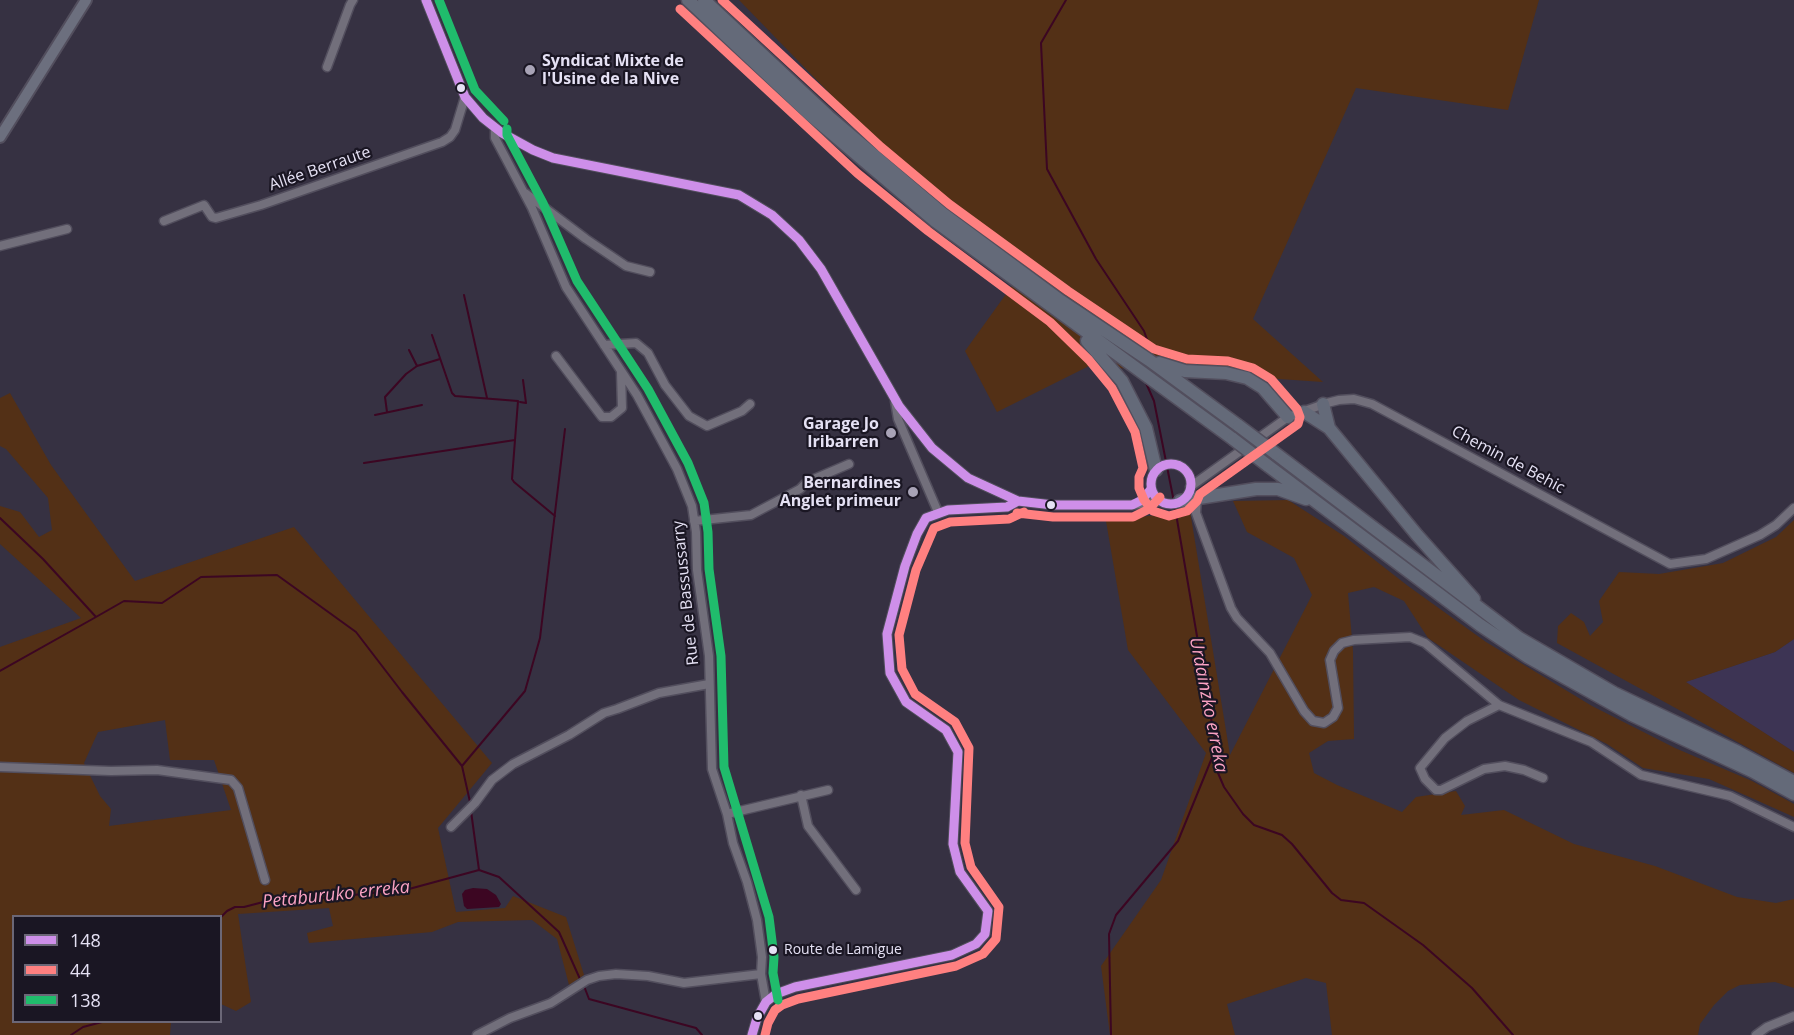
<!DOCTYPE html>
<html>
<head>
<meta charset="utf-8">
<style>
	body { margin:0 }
	#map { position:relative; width:1794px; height:1035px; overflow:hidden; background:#363142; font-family:"Open Sans",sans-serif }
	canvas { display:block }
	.legend { position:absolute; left:12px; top:915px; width:210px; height:108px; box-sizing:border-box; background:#1a1623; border:2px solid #6b6777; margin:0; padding:8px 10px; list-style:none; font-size:18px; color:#e5e1f4 }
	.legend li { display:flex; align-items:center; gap:12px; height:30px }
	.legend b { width:30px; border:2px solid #6b6777 }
</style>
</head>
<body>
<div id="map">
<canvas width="1794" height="1035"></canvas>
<ul class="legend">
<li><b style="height:8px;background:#ce8fe9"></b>148</li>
<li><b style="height:8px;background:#ff8080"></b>44</li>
<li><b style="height:8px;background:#20bc6c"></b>138</li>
</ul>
</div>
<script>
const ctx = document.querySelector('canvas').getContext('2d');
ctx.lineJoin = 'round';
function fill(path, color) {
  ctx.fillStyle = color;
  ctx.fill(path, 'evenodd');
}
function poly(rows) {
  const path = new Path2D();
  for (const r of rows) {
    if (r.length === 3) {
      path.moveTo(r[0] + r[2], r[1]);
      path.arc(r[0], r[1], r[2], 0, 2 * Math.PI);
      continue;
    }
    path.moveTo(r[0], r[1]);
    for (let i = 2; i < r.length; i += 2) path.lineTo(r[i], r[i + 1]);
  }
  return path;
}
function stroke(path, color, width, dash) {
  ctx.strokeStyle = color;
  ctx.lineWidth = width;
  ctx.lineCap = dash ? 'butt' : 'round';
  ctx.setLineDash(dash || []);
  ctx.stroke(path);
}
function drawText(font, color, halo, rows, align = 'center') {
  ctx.font = font + ' "Open Sans",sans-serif';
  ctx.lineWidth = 4.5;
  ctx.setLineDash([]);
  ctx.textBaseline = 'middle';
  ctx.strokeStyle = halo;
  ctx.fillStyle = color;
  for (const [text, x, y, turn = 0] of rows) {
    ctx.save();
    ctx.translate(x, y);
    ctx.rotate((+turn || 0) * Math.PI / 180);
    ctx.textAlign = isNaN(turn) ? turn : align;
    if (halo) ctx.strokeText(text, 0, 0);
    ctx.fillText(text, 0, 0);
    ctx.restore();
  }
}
fill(poly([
	[1794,639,1794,752,1685,682,1775,652]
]), '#3d3454');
fill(poly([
	[739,0,1539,0,1508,110,1356,88,1253,319,1323,382,1089,366,997,412,965,351,1014,283],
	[10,393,51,465,135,581,294,527,492,763,438,828,456,912,505,908,513,896,566,917,584,975,569,985,557,939,532,920,458,922,432,932,309,943,307,933,333,926,329,908,238,914,251,1002,236,1011,221,1004,220,916,14,916,14,1022,171,1022,170,1035,0,1035,0,647,81,618,0,544,0,506,20,512,39,537,52,530,48,498,6,449,0,446,0,398],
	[165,720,170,760,214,760,231,810,109,826,111,809,100,796,84,763,98,732],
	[1288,500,1344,536,1408,586,1486,642,1592,706,1675,748,1752,781,1794,804,1794,817,1709,779,1643,768,1607,744,1519,700,1428,638,1404,601,1374,587,1348,593,1353,651,1354,739,1328,741,1309,753,1314,773,1337,785,1402,812,1416,797,1456,791,1465,806,1461,815,1504,810,1574,844,1655,866,1737,897,1776,903,1794,899,1794,988,1775,982,1740,985,1728,991,1714,1005,1700,1024,1698,1035,1332,1035,1326,983,1306,978,1227,1004,1235,1035,1110,1035,1101,966,1161,880,1206,753,1128,650,1106,521,1190,511,1230,755,1312,595,1294,558,1247,532,1233,501],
	[1794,520,1794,639,1775,652,1686,682,1794,752,1794,773,1557,643,1558,626,1571,613,1584,622,1590,636,1603,622,1599,601,1619,572,1659,574,1723,563,1776,537]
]), '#533016');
fill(poly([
	[473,888,487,889,496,895,501,904,499,907,467,909,464,906,462,894,465,890]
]), '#3c0622');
stroke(poly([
	[1066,0,1041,43,1047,169,1096,259,1144,331,1149,345],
	[464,295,487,398],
	[432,335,452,393,455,396,518,401,512,479,514,482,555,516],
	[409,350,417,366],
	[1146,383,1154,401,1174,502,1216,747,1218,773,1224,787,1243,814,1254,825,1282,835,1292,844,1332,893,1341,900,1364,903,1423,945,1472,988,1513,1035],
	[520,402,526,403,523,380],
	[387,412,385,397,406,374,417,366,440,359],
	[375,415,422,405],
	[364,463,515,440],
	[0,518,43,559,96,617,124,601,162,603,201,577,277,575,356,632,402,692,462,766,470,802],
	[0,671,96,617],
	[462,766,525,691,540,638,565,429],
	[471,811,479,870],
	[220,918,227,911,235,907,244,907,267,901,277,902,300,898,325,898,409,889,479,870,499,877,559,932,580,979],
	[584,986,589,999,696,1028,702,1035],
	[71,1035,83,1027,102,1022],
	[1111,1035,1109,934,1116,915,1178,841,1216,748]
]), '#3c0622', 2);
const minor = poly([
	[426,0,465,97,483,118,502,133,533,150,553,158,739,195,772,215,799,240,821,269,899,406,932,448,968,478,1018,501,1053,505,1132,505,1160,501],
	[327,67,350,5,353,0],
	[495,129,495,138,532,208,566,287,637,395,677,469,692,506,696,532,697,570,709,656,712,769,727,814,733,843,747,882,757,920,762,957,761,974,766,1002],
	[525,193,586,239,626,266,650,272],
	[164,221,204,205,212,217,216,218,261,205,442,142,450,137,455,130,465,97],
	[0,246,67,229],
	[604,345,636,343,648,353,665,385,689,416,707,426,742,411,750,404],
	[556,356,602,417,611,417,622,408,621,372],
	[895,401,898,419,938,512],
	[1171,484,20],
	[1190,487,1288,417,1327,403,1339,400,1354,399,1372,404,1670,564,1706,559,1760,535,1776,525,1794,508],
	[1197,498,1196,513,1231,608,1237,618,1270,653,1304,711,1313,721,1324,723,1333,717,1338,708,1330,660,1334,651,1342,643,1354,640,1410,637,1425,643,1499,705,1591,742,1641,775,1730,796,1794,827],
	[694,521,751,515,800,489,807,482,849,464],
	[1499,705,1467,721,1445,738,1420,768,1425,779,1436,790,1441,790,1484,769,1505,766,1524,770,1543,778],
	[0,767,111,771,157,770,231,780,238,788,265,880],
	[801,795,808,826,856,890],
	[727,814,828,790],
	[451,827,475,803,492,780,513,764,569,735,604,713,617,709,659,693,709,684],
	[477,1035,510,1018,551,1003,587,980,599,976,616,974,648,976,684,983,761,974],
	[752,1035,757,1018,766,1002,776,994,795,987,952,955,976,944,985,934,988,911,960,872,953,844,958,752,946,730,906,702,890,673,887,634,905,566,917,534,926,518,948,510,1007,507,1018,501],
	[1756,1035,1767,1027,1794,1016]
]);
const major = poly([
	[0,137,86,0]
]);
const highway = poly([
	[688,0,809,114,935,221,1233,439],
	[704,0,828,116,942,213,1061,301,1149,360,1239,426],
	[1087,341,1122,381,1146,428,1156,470],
	[1159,363,1185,371,1226,373,1247,378,1263,388,1288,417],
	[1323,404,1329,428,1417,535,1474,599],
	[1304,412,1329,428],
	[1275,453,1519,638,1614,693,1738,752,1794,782],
	[1267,465,1480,625,1528,657,1632,715,1752,771,1794,794],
	[1180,501,1256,489,1278,489,1306,499]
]);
stroke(minor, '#524e5d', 11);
stroke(major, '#524e5d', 14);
stroke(highway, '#524e5d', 15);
stroke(minor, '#726f7b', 8);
stroke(major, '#6c6f7e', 10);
stroke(highway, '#646a79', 12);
const highwayBridge = poly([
	[1239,426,1275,453],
	[1233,439,1267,465]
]);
stroke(highwayBridge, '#524e5d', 15, []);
stroke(highwayBridge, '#646a79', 12);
stroke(poly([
	[426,0,465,97,483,118,502,133,533,150,553,158,739,195,772,215,799,240,821,269,899,406,932,448,968,478,1018,501,1053,505,1132,505,1142,500,1151,489],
	[1171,484,20],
	[752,1035,757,1018,766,1002,776,994,795,987,952,955,976,944,985,934,988,911,960,872,953,844,958,752,946,730,906,702,890,673,887,634,905,566,917,534,926,518,948,510,1007,507,1018,501]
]), '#ce8fe9', 9);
stroke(poly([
	[680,9,857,173,928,231,1050,322,1089,360,1112,388,1135,432,1143,468,1139,477,1139,488,1144,500,1153,511,1169,516,1187,511,1197,501,1200,494,1298,424,1300,417,1297,409,1271,379,1253,368,1228,361,1187,359,1154,349,1068,291,949,204,881,147,722,0],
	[1017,513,1053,517,1133,517,1149,509,1160,497],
	[765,1035,768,1023,775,1010,782,1005,798,999,956,966,983,954,996,939,999,907,971,867,965,843,969,748,955,722,915,694,902,669,899,635,916,570,934,528,950,522,1009,519,1024,512]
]), '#ff8080', 9);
stroke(poly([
	[439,0,475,90,504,121],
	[507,129,507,135,543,203,577,281,648,389,688,463,704,503,708,532,709,569,721,656,724,767,769,917,774,957,773,973,778,1000]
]), '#20bc6c', 9);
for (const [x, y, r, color] of [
	[530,70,6,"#a8a3b6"],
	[461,88,5,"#e5e1f4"],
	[891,433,6,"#a8a3b6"],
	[913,492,6,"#a8a3b6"],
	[1051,505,5,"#e5e1f4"],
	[773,950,5,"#e5e1f4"],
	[758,1016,5,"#e5e1f4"]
]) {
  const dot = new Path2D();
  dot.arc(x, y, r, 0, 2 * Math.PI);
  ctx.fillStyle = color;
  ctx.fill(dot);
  stroke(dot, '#1a1623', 2);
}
drawText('14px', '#e5e1f4', '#1a1623', [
	["Route de Lamigue",784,950]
], 'left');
drawText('bold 16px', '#e5e1f4', '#1a1623', [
	["Syndicat Mixte de",542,61,"left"],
	["l'Usine de la Nive",542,79,"left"],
	["Garage Jo",879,424],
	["Iribarren",879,442],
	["Bernardines",901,483],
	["Anglet primeur",901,501]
], 'right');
drawText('16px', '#e5e1f4', '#1a1623', [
	["Allée Berraute",320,169,-19],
	["Chemin de Behic",1508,460,28],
	["Rue de Bassussarry",686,593,-96]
]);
drawText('italic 18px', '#fba2c3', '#1a1623', [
	["Urdainzko erreka",1208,705,79],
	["Petaburuko erreka",336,895,-6]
]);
</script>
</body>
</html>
